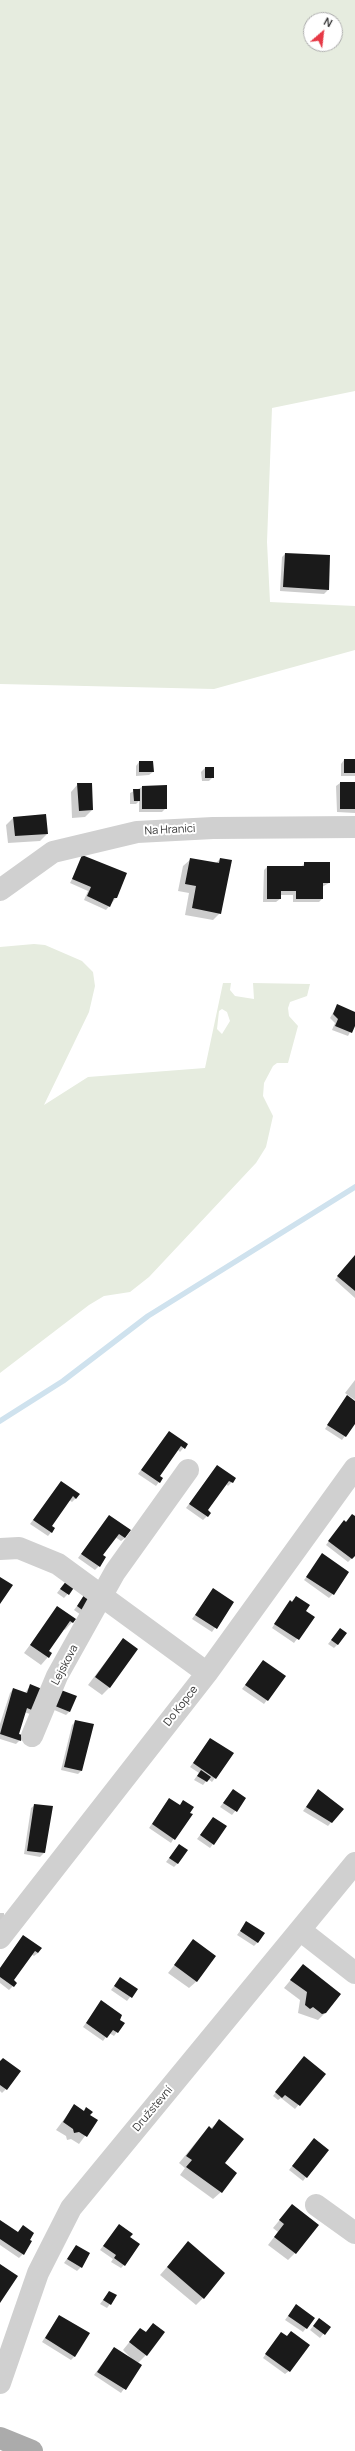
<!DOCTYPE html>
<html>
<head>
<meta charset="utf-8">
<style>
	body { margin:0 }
	#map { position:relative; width:355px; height:2451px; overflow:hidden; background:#fff; font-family:Manrope,sans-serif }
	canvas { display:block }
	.north { position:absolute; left:303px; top:12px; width:40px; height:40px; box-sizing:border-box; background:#fff; border:1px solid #adadad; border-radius:50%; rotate:28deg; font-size:11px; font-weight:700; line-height:16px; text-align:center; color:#333 }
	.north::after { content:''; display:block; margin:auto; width:14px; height:18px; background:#e63946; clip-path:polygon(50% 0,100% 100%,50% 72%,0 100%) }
</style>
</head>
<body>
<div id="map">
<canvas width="355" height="2451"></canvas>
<div class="north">N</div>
</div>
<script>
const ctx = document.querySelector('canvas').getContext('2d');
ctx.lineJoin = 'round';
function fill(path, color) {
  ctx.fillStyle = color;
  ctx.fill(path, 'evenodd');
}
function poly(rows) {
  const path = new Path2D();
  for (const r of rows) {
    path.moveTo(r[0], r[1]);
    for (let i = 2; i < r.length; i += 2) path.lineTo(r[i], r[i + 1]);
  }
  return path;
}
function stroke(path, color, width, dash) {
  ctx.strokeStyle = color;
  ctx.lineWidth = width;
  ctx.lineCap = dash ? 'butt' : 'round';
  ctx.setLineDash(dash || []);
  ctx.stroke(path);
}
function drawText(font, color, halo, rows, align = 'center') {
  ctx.font = font + ' Manrope,sans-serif';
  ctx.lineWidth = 4;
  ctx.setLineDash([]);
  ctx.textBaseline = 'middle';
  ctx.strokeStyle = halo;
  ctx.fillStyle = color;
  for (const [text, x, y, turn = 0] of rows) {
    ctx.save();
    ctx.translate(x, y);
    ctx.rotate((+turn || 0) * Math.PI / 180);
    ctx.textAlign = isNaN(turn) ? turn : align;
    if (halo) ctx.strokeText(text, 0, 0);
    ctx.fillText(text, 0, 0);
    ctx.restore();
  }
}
fill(poly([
	[0,0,355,0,355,391,272,408,267,542,270,602,355,606,355,650,214,689,0,684],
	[311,20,335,20,335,44,311,44],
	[34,944,45,945,82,961,93,972,95,986,89,1012,44,1105,88,1077,205,1068,223,983,231,983,230,990,235,996,254,999,253,983,310,984,307,996,290,1002,288,1008,289,1016,298,1026,288,1063,277,1063,273,1066,264,1083,263,1096,273,1116,266,1147,256,1163,149,1277,130,1292,104,1296,89,1305,0,1373,0,947],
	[222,1009,227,1012,230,1021,222,1034,217,1029,219,1011]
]), '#e6ecdf');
fill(poly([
	[285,554,329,556,328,590,324,594,280,591,282,557],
	[344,760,355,760,355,776,341,776,341,764],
	[139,762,153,772,149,775,136,776,136,766],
	[205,768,213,777,209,781,202,781,201,772],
	[340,783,355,783,355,813,337,812,336,786],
	[78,784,92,810,85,817,72,818,71,792],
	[142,787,166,808,162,812,139,812,139,801,136,804,130,804,130,793],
	[45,815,47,834,40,841,8,843,6,825,13,818],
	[83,857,116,898,106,910,84,900,88,891,70,883],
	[191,859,215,864,220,859,220,913,213,920,185,915,189,893,178,891,183,866],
	[305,863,329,883,322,887,322,899,319,902,293,902,293,895,280,895,280,899,276,902,263,902,264,870,267,867,301,867],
	[337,1006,355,1013,355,1023,348,1036,332,1030,335,1023,330,1018],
	[355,1256,355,1298,335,1280],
	[355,1380,355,1400,345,1393],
	[344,1400,355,1403,355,1423,342,1440,325,1429],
	[166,1436,186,1445,180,1452,178,1450,158,1476,159,1482,156,1486,138,1474],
	[217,1466,232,1482,228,1486,226,1484,206,1511,210,1513,203,1520,186,1508],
	[61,1482,76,1498,72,1502,69,1500,50,1526,54,1529,48,1536,30,1524],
	[109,1516,125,1538,121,1541,115,1537,102,1555,99,1566,95,1570,78,1558],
	[355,1517,355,1555,348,1562,326,1545,341,1525],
	[322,1555,333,1594,329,1598,304,1580],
	[63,1585,74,1587,64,1598,57,1593],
	[213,1589,233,1602,212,1632,192,1619],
	[86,1594,81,1615,74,1610],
	[296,1598,305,1611,313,1617,294,1643,272,1628,287,1605],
	[58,1607,75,1619,65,1630,63,1629,48,1651,48,1657,41,1665,24,1653],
	[340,1629,338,1644,334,1648,328,1644],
	[123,1639,110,1687,102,1695,88,1685],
	[263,1661,267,1700,264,1704,242,1689],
	[30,1686,41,1690,30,1714,24,1712,17,1735,20,1740,16,1744,0,1739,0,1724,10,1693,13,1689,25,1693],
	[58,1695,69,1712,66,1715,52,1709],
	[76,1721,81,1771,78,1774,61,1770,72,1725],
	[210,1739,215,1778,212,1782,208,1779,203,1785,194,1780,199,1773,190,1767],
	[233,1790,245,1799,232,1815,220,1807],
	[315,1794,343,1809,328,1826,303,1811],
	[166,1803,189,1813,171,1843,149,1828],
	[35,1805,44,1853,40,1857,24,1854,31,1808],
	[213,1818,213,1844,210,1848,197,1839],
	[179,1845,178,1863,174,1867,166,1862],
	[0,1913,4,1913,4,1922,0,1926],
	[246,1923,258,1942,254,1946,237,1935],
	[20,1940,38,1953,34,1956,31,1954,12,1981,16,1983,9,1990,0,1983,0,1968],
	[194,1941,197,1981,189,1988,168,1973],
	[303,1965,325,2013,318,2020,298,2013,300,2000,284,1988],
	[117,1982,136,1989,127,2001,111,1990],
	[101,2002,118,2020,117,2032,114,2036,109,2033,103,2041,83,2027],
	[300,2061,324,2074,295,2109,281,2098,278,2100,273,2096],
	[0,2062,6,2089,2,2093,0,2091],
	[74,2106,83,2112,86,2109,89,2115,97,2120,79,2144,71,2139,67,2140,66,2136,56,2130],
	[220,2121,221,2192,213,2199,180,2175,185,2168,179,2163,202,2135],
	[314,2139,306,2177,303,2181,289,2170],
	[292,2205,295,2253,288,2260,268,2245,278,2232,273,2228],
	[0,2221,23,2254,19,2258,0,2245],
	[119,2225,129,2237,124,2265,121,2268,111,2262,113,2259,100,2250],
	[188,2243,203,2298,196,2305,160,2275],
	[76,2246,81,2267,77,2271,64,2263],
	[109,2292,110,2304,107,2308,100,2304],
	[293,2309,314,2318,303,2332,285,2320],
	[59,2316,75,2356,71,2360,42,2342],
	[319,2319,329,2327,320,2338,310,2330],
	[153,2324,146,2355,138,2363,141,2365,121,2393,94,2375,114,2348,134,2361,123,2350,140,2329,145,2333],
	[278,2337,289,2371,285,2374,263,2358]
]), '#0003');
stroke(poly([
	[0,1421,63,1381,148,1316,355,1187]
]), '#cfe2ee', 5.5);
fill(poly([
	[285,553,330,555,329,590,283,587],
	[344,759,355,759,355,773,344,773],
	[139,761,153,761,154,772,139,772],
	[205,767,214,767,214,778,205,778],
	[340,782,355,782,355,809,340,809],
	[77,783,92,783,93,810,79,811],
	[167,785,167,809,142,809,142,786],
	[133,789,140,789,140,801,134,801],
	[46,814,48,834,15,836,13,817],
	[82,855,127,873,117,898,114,898,110,907,87,896,91,887,72,879],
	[190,858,219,863,220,858,232,860,221,914,192,908,196,886,185,884],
	[304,862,330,862,330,883,323,883,323,899,296,899,296,891,281,891,281,899,267,899,267,866,304,866],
	[337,1004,355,1012,355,1026,352,1033,335,1026,338,1019,333,1014],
	[355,1255,355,1291,337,1276],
	[347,1395,355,1401,355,1424,346,1437,327,1425],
	[169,1431,188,1444,185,1449,181,1446,160,1476,163,1478,160,1483,141,1470],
	[217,1465,236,1478,233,1483,229,1481,208,1510,211,1513,208,1517,189,1504],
	[61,1481,80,1494,76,1499,73,1496,52,1526,55,1528,52,1533,33,1520],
	[352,1514,355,1516,355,1556,352,1559,328,1541,344,1520,346,1522],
	[109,1515,131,1530,125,1538,119,1534,103,1555,106,1557,100,1567,81,1554],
	[322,1553,349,1572,334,1595,306,1577],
	[0,1577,13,1585,0,1604],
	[67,1580,75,1586,69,1595,60,1589],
	[213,1588,234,1602,217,1629,195,1615],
	[86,1592,94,1598,85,1612,77,1606],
	[296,1596,310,1605,306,1611,315,1617,299,1640,274,1624,290,1600,292,1602],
	[57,1606,76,1619,73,1623,70,1621,49,1651,52,1653,49,1658,30,1645],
	[340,1628,347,1633,338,1645,331,1640],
	[123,1638,138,1649,110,1688,95,1677],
	[263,1660,286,1676,268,1701,245,1685],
	[30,1684,42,1689,34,1711,27,1708,19,1734,22,1735,21,1741,0,1734,13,1688,27,1693],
	[61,1690,77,1696,70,1712,55,1706],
	[75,1720,94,1724,82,1771,64,1767],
	[210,1738,234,1753,216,1779,193,1763],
	[201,1770,211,1777,207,1782,197,1776],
	[233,1789,246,1798,237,1812,223,1803],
	[318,1789,344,1809,332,1823,306,1807],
	[169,1798,180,1805,183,1800,194,1807,190,1813,193,1814,175,1840,152,1824],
	[34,1804,53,1806,45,1853,27,1851],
	[213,1817,227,1826,214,1845,200,1835],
	[179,1844,188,1850,178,1864,169,1858],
	[246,1921,265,1933,258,1943,240,1931],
	[23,1935,42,1948,38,1953,35,1951,14,1980,17,1983,14,1987,0,1977,0,1968],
	[193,1939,216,1956,197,1982,174,1965],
	[303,1964,341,1994,326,2013,322,2014,313,2007,310,2009,305,2005,307,1992,290,1980],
	[120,1977,138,1989,132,1998,114,1986],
	[101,2000,122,2015,120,2020,125,2023,118,2033,113,2030,107,2038,86,2023],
	[304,2056,326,2074,300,2106,285,2095,282,2098,275,2092],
	[3,2058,21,2071,7,2090,0,2085,0,2061],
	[74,2104,84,2111,86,2107,93,2112,90,2115,98,2120,87,2137,79,2132,74,2133,73,2129,63,2122],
	[219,2119,244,2139,225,2163,237,2173,222,2193,186,2167,192,2160,186,2156,209,2126,212,2129],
	[314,2138,329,2150,307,2178,292,2166],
	[292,2204,319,2225,296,2254,274,2237,284,2224,279,2220],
	[0,2220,18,2232,23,2225,34,2233,30,2240,32,2241,24,2255,0,2239],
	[119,2224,133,2234,130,2237,140,2244,125,2266,114,2258,116,2255,103,2246],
	[188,2241,225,2273,204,2299,167,2267],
	[76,2245,90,2253,82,2268,67,2259],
	[0,2264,18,2276,0,2303],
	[109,2291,117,2295,111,2305,103,2300],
	[296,2304,315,2318,307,2329,288,2316],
	[59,2315,90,2333,75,2357,45,2338],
	[319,2318,331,2327,325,2335,313,2326],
	[153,2323,165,2332,147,2356,129,2342,140,2328,146,2332],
	[291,2331,310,2345,290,2372,265,2354,281,2332,287,2336],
	[114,2347,142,2365,126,2390,97,2372]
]), '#1a1a1a');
stroke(poly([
	[0,890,53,852,137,832,213,828,355,827],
	[0,1549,19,1548,58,1564,207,1673],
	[32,1736,57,1676,115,1572,188,1470],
	[300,1930,355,1973],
	[0,1938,207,1673,355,1468],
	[316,2205,355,2233],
	[0,2383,38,2273,71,2208,355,1863]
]), '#d0d0d0', 22);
stroke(poly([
	[0,2438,32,2451]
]), '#ababab', 22);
drawText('11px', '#333', '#fff', [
	["Na Hranici",170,830,-3],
	["Lejskova",65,1665,-62],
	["Do Kopce",181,1706,-52],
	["Družstevní",153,2109,-50]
]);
</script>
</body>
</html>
